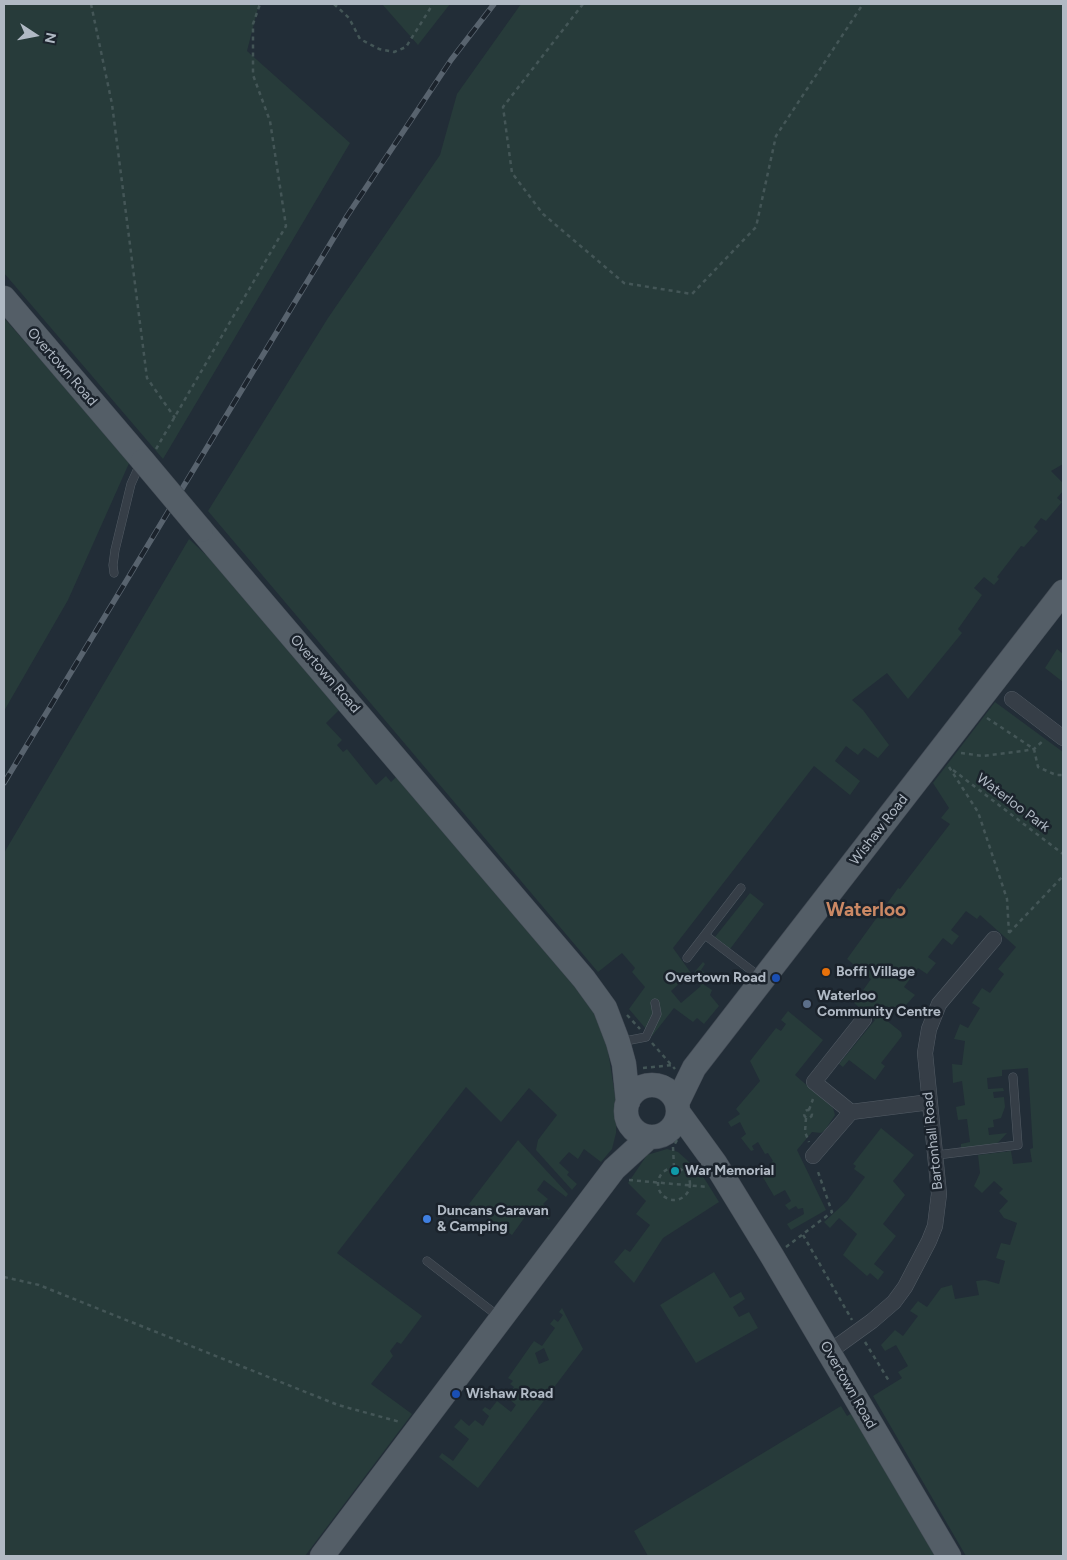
<!DOCTYPE html>
<html>
<head>
<meta charset="utf-8">
<style>
	body { margin:0 }
	#map { position:relative; width:1067px; height:1560px; overflow:hidden; background:#222d37; font-family:Figtree,sans-serif }
	canvas { display:block }
	.frame { position:absolute; inset:0; border:5px solid #b0b9c4; pointer-events:none }
	.north { position:absolute; left:10px; top:10px; width:50px; height:50px; -webkit-text-stroke:4px #1b232c; paint-order:stroke; rotate:101deg; font-size:14px; font-weight:700; line-height:20px; text-align:center; color:#b0b9c4 }
	.north::after { content:''; display:block; margin:auto; width:18px; height:22px; background:#b0b9c4; clip-path:polygon(50% 0,100% 100%,50% 72%,0 100%) }
</style>
</head>
<body>
<div id="map">
<canvas width="1067" height="1560"></canvas>
<div class="frame"></div>
<div class="north">N</div>
</div>
<script>
const ctx = document.querySelector('canvas').getContext('2d');
ctx.lineJoin = 'round';
function fill(path, color) {
  ctx.fillStyle = color;
  ctx.fill(path, 'evenodd');
}
function poly(rows) {
  const path = new Path2D();
  for (const r of rows) {
    if (r.length === 3) {
      path.moveTo(r[0] + r[2], r[1]);
      path.arc(r[0], r[1], r[2], 0, 2 * Math.PI);
      continue;
    }
    path.moveTo(r[0], r[1]);
    for (let i = 2; i < r.length; i += 2) path.lineTo(r[i], r[i + 1]);
  }
  return path;
}
function stroke(path, color, width, dash) {
  ctx.strokeStyle = color;
  ctx.lineWidth = width;
  ctx.lineCap = dash ? 'butt' : 'round';
  ctx.setLineDash(dash || []);
  ctx.stroke(path);
}
function drawText(font, color, halo, rows, align = 'center') {
  ctx.font = font + ' Figtree,sans-serif';
  ctx.lineWidth = 5;
  ctx.setLineDash([]);
  ctx.textBaseline = 'middle';
  ctx.strokeStyle = halo;
  ctx.fillStyle = color;
  for (const [text, x, y, turn = 0] of rows) {
    ctx.save();
    ctx.translate(x, y);
    ctx.rotate((+turn || 0) * Math.PI / 180);
    ctx.textAlign = isNaN(turn) ? turn : align;
    if (halo) ctx.strokeText(text, 0, 0);
    ctx.fillText(text, 0, 0);
    ctx.restore();
  }
}
fill(poly([
	[4,4,259,4,247,51,350,143,163,459,4,273],
	[382,4,450,4,418,45],
	[521,4,1063,4,1063,464,1051,471,1063,483,1063,491,1057,498,1062,502,1046,521,1041,518,1034,527,1038,531,1024,547,1021,546,997,577,999,579,994,585,984,577,974,588,982,595,958,629,962,633,908,699,887,673,852,700,863,710,889,745,878,758,864,748,858,755,846,746,835,761,860,781,850,795,814,766,673,948,691,973,671,991,681,1003,701,986,692,975,703,962,705,964,701,970,706,974,700,982,712,990,710,995,719,1006,704,1024,697,1018,693,1022,674,1008,652,1036,629,1009,645,987,632,972,635,968,622,953,598,972,208,511,328,318,440,155,457,94],
	[4,318,130,461,68,600,4,711],
	[189,539,219,567,340,709,326,723,342,740,337,745,343,752,347,749,376,785,386,776,391,782,397,776,590,1005,600,1023,607,1045,617,1108,616,1133,612,1149,601,1162,584,1149,578,1159,569,1152,559,1163,569,1172,567,1175,577,1184,572,1190,536,1150,538,1140,557,1115,553,1111,529,1088,501,1122,466,1087,337,1253,422,1316,401,1344,397,1342,390,1351,393,1356,371,1384,412,1414,305,1556,4,1556,4,853],
	[1057,649,1063,654,1063,682,1045,668],
	[995,702,1063,752,1063,1556,966,1556,873,1396,902,1378,898,1372,908,1366,896,1345,885,1351,881,1345,895,1330,903,1336,918,1316,910,1311,918,1301,927,1307,941,1288,952,1285,955,1299,979,1295,976,1281,985,1280,999,1284,1005,1261,996,1258,1001,1243,1010,1245,1017,1223,1004,1218,999,1211,1008,1201,999,1193,1003,1189,994,1181,982,1193,974,1186,980,1173,978,1155,1011,1151,1013,1164,1032,1162,1030,1149,1033,1148,1028,1068,1002,1070,1002,1076,987,1078,988,1089,1003,1088,1004,1091,993,1092,994,1098,1004,1097,1005,1107,1001,1118,993,1120,994,1127,988,1128,989,1135,1007,1133,995,1146,961,1149,961,1144,970,1142,967,1119,958,1120,956,1107,965,1105,962,1081,953,1083,952,1064,962,1065,965,1041,954,1039,960,1024,968,1028,980,1008,972,1003,982,988,990,993,1004,974,998,969,1016,947,980,915,977,919,966,911,951,930,959,936,952,945,943,938,928,957,936,963,927,974,918,968,904,987,915,995,897,1015,892,1012,886,1020,901,1032,902,1036,881,1063,885,1066,875,1080,849,1060,843,1067,839,1064,875,1020,854,1003,871,979,847,959,896,891,898,888,900,889,950,824,941,818,949,808,933,783],
	[750,893,764,904,730,949,715,937],
	[788,1011,823,1040,795,1075,833,1108,835,1115,825,1130,821,1133,812,1132,797,1150,826,1210,791,1230,787,1224,804,1214,803,1208,798,1209,796,1206,789,1210,785,1205,791,1201,785,1190,774,1196,761,1174,773,1168,770,1163,773,1161,768,1153,765,1154,758,1142,752,1146,754,1150,751,1151,741,1138,746,1134,740,1122,731,1127,728,1122,740,1114,736,1109,760,1081,750,1061,776,1028,781,1031,786,1024,781,1020],
	[881,1128,914,1155,893,1181,905,1195,883,1224,896,1236,874,1264,884,1272,878,1280,870,1273,867,1276,843,1255,857,1234,839,1218,830,1228,824,1222,847,1201,865,1177,854,1169,856,1166,853,1164],
	[518,1140,568,1194,566,1197,544,1180,537,1190,548,1199,543,1204,547,1207,543,1213,550,1218,549,1220,532,1207,512,1235,469,1204],
	[667,1149,678,1152,687,1160,704,1178,719,1202,663,1238,634,1283,614,1262,625,1249,630,1252,650,1225,636,1214,646,1201,628,1183,647,1155],
	[714,1272,730,1298,741,1292,745,1299,733,1307,739,1317,749,1312,758,1328,696,1363,660,1305],
	[562,1308,583,1349,478,1488,439,1457,442,1453,453,1461,469,1439,454,1427,461,1419,469,1426,475,1420,483,1426,489,1416,482,1410,485,1407,490,1410,497,1401,511,1412,516,1405,507,1397,514,1387,510,1384,513,1381,508,1378,534,1341,542,1346,555,1328,550,1324,554,1319,558,1322,563,1315,559,1312],
	[544,1348,549,1360,539,1364,535,1353],
	[841,1406,847,1416,852,1413,939,1556,648,1556,634,1531]
]), '#273b3a');
const service = poly([
	[114,573,113,565,115,550,131,484,140,464],
	[705,935,760,977],
	[687,958,741,888],
	[620,1042,646,1037,657,1014,655,1003],
	[937,1155,1018,1145,1013,1077],
	[427,1261,498,1316]
]);
const minor = poly([
	[1012,699,1063,738],
	[851,1112,814,1082,864,1019],
	[813,1156,851,1112,930,1102],
	[829,1352,872,1321,894,1302,905,1287,929,1241,935,1226,939,1194,925,1053,929,1029,939,1004,994,939]
]);
const primary = poly([
	[4,298,143,461],
	[201,530,584,979,605,1008,618,1042,624,1064,628,1102],
	[652,1111,26],
	[677,1103,694,1068,1063,592],
	[678,1112,715,1163,772,1256,949,1556],
	[322,1556,614,1169,649,1137]
]);
stroke(service, '#535c65', 9);
stroke(minor, '#535c65', 16);
stroke(primary, '#424a54', 25);
stroke(poly([
	[91,4,112,104,147,378,175,418],
	[334,4,349,18,360,39,379,49,394,52,406,47,433,4],
	[583,4,503,107,512,173,543,214,624,283,692,294,756,227,776,136,863,4],
	[156,449,286,226,270,121,253,75,253,24,260,4],
	[987,718,1034,749,1038,767,1056,775,1063,775],
	[961,753,983,756,1023,751,1034,749,1044,740],
	[949,767,978,812,1007,899,1009,933],
	[953,770,1063,854],
	[1009,933,1063,876],
	[627,1015,640,1029],
	[652,1043,675,1069],
	[643,1068,673,1065],
	[808,1114,4],
	[809,1110,813,1099],
	[806,1118,805,1132,809,1142],
	[674,1167,673,1147,677,1140],
	[674,1184,16],
	[629,1180,708,1187],
	[803,1235,852,1320],
	[786,1247,832,1212,817,1169],
	[4,1277,39,1285,338,1405,400,1422],
	[865,1342,889,1381]
]), '#445657', 2.5, [4, 4]);
stroke(service, '#363e47', 8);
stroke(minor, '#363e47', 15);
stroke(primary, '#545e67', 24);
const rail = poly([
	[4,783,347,216,451,60,494,4]
]);
stroke(rail, '#58636e', 5.5);
stroke(rail, '#1b232c', 4, [11]);
const primaryBridge = poly([
	[143,461,201,530]
]);
stroke(primaryBridge, '#424a54', 25, []);
stroke(primaryBridge, '#545e67', 24);
for (const [x, y, r, color] of [
	[826,972,5,"#e8710a"],
	[776,978,5,"#1a4fb4"],
	[807,1004,5,"#5c6f8a"],
	[675,1171,5,"#0f9aa8"],
	[427,1219,5,"#3f7fe0"],
	[456,1394,5,"#1a4fb4"]
]) {
  const dot = new Path2D();
  dot.arc(x, y, r, 0, 2 * Math.PI);
  ctx.fillStyle = color;
  ctx.fill(dot);
  stroke(dot, '#1b232c', 2);
}
drawText('14px', '#b0b9c4', '#1b232c', [
	["Overtown Road",62,367,49],
	["Overtown Road",325,674,49],
	["Waterloo Park",1013,803,37],
	["Wishaw Road",879,830,-52],
	["Bartonhall Road",933,1141,-96],
	["Overtown Road",848,1385,60]
]);
drawText('bold 14px', '#b0b9c4', '#1b232c', [
	["Boffi Village",836,972],
	["Overtown Road",766,978,"right"],
	["Waterloo",817,996],
	["Community Centre",817,1012],
	["War Memorial",685,1171],
	["Duncans Caravan",437,1211],
	["& Camping",437,1227],
	["Wishaw Road",466,1394]
], 'left');
drawText('bold 19px', '#cb8864', '#1b232c', [
	["Waterloo",866,910]
]);
</script>
</body>
</html>
